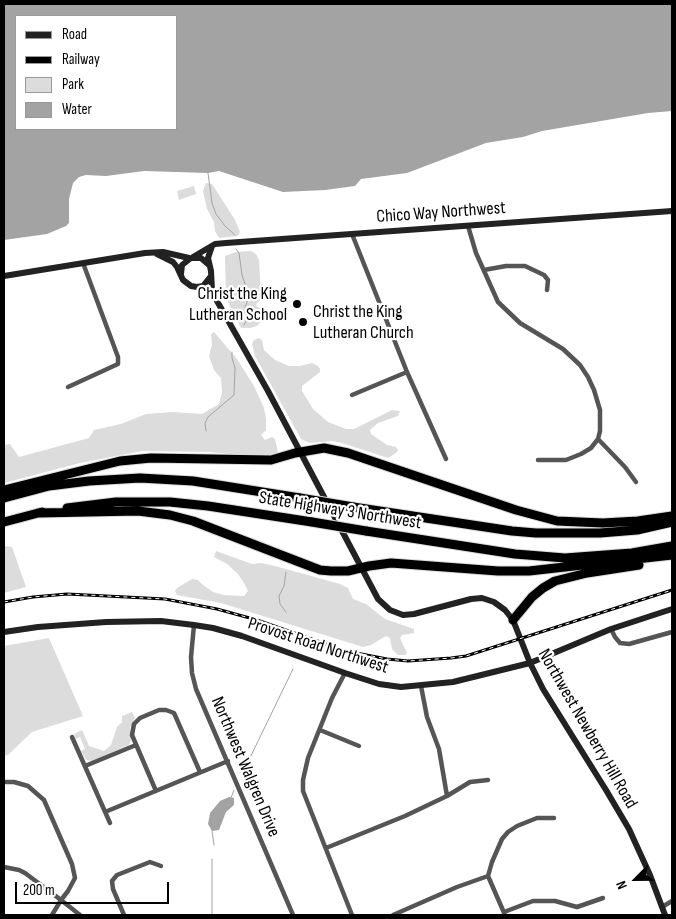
<!DOCTYPE html>
<html>
<head>
<meta charset="utf-8">
<style>
	body { margin:0 }
	#map { position:relative; width:676px; height:919px; overflow:hidden; background:#fff; font-family:"Sofia Sans Condensed",sans-serif }
	canvas { display:block }
	.frame { position:absolute; inset:0; border:5px solid #000; pointer-events:none }
	.legend { position:absolute; left:15px; top:15px; width:162px; height:115px; box-sizing:border-box; background:#fff; border:1px solid #999; margin:0; padding:6px 9px; list-style:none; font-size:15px; color:#000 }
	.legend li { display:flex; align-items:center; gap:10px; height:25px }
	.legend b { width:25px; border:1px solid #999 }
	.north { position:absolute; left:611px; top:854px; width:50px; height:50px; -webkit-text-stroke:4px #fff; paint-order:stroke; rotate:247deg; font-size:14px; font-weight:700; line-height:20px; text-align:center; color:#000 }
	.north::after { content:''; display:block; margin:auto; width:18px; height:22px; background:#000; clip-path:polygon(50% 0,100% 100%,50% 72%,0 100%) }
	.scale { position:absolute; left:15px; top:882px; width:154px; height:22px; box-sizing:border-box; border:2px solid #000; border-top:0; padding-left:6px; font-size:15px; line-height:18px; white-space:nowrap; color:#000; -webkit-text-stroke:4px #fff; paint-order:stroke }
</style>
</head>
<body>
<div id="map">
<canvas width="676" height="919"></canvas>
<div class="frame"></div>
<ul class="legend">
<li><b style="height:6px;background:#222"></b>Road</li>
<li><b style="height:6px;background:#000"></b>Railway</li>
<li><b style="height:14px;background:#dcdcdc"></b>Park</li>
<li><b style="height:14px;background:#a3a3a3"></b>Water</li>
</ul>
<div class="north">N</div>
<div class="scale">200 m</div>
</div>
<script>
const ctx = document.querySelector('canvas').getContext('2d');
ctx.lineJoin = 'round';
function fill(path, color) {
  ctx.fillStyle = color;
  ctx.fill(path, 'evenodd');
}
function poly(rows) {
  const path = new Path2D();
  for (const r of rows) {
    path.moveTo(r[0], r[1]);
    for (let i = 2; i < r.length; i += 2) path.lineTo(r[i], r[i + 1]);
  }
  return path;
}
function stroke(path, color, width, dash) {
  ctx.strokeStyle = color;
  ctx.lineWidth = width;
  ctx.lineCap = dash ? 'butt' : 'round';
  ctx.setLineDash(dash || []);
  ctx.stroke(path);
}
function drawText(font, color, halo, rows, align = 'center') {
  ctx.font = font + ' "Sofia Sans Condensed",sans-serif';
  ctx.lineWidth = 4.5;
  ctx.setLineDash([]);
  ctx.textBaseline = 'middle';
  ctx.strokeStyle = halo;
  ctx.fillStyle = color;
  for (const [text, x, y, turn = 0] of rows) {
    ctx.save();
    ctx.translate(x, y);
    ctx.rotate((+turn || 0) * Math.PI / 180);
    ctx.textAlign = isNaN(turn) ? turn : align;
    if (halo) ctx.strokeText(text, 0, 0);
    ctx.fillText(text, 0, 0);
    ctx.restore();
  }
}
fill(poly([
	[206,183,212,184,235,220,240,232,238,236,219,238,215,231,214,222,207,209,203,191],
	[194,186,196,194,179,200,177,191],
	[251,251,256,254,259,260,261,295,260,300,256,304,257,307,261,308,262,318,261,322,257,326,250,328,241,328,226,298,225,256,236,252],
	[214,332,237,359,254,386,264,408,266,419,266,430,261,435,265,440,272,437,275,439,278,452,275,455,259,457,209,452,142,451,80,463,4,483,4,445,10,444,19,457,89,438,94,430,121,424,146,414,173,412,202,414,219,404,222,393,221,378,214,370,209,356,212,345,211,334],
	[259,338,262,340,264,350,275,360,289,366,300,366,312,363,318,366,320,369,320,372,302,386,302,391,313,409,328,422,346,429,354,429,392,410,400,411,398,416,378,423,370,430,371,434,387,445,396,447,398,450,396,453,388,458,342,443,332,441,310,443,301,439,255,356,252,344,254,340],
	[4,546,12,547,26,587,4,593],
	[216,551,252,564,261,563,275,566,340,584,348,588,353,599,366,604,385,619,414,629,414,633,402,635,400,638,407,653,405,655,398,655,392,649,390,638,386,636,371,645,363,647,221,603,177,595,175,591,177,588,192,579,198,580,203,585,213,592,224,595,244,596,248,591,244,583,238,574,227,564,214,557],
	[49,638,83,716,32,732,8,755,4,756,4,646],
	[132,712,135,718,130,728,131,741,129,745,92,761,86,760,81,751,85,749,80,737,76,739,74,734,82,730,89,746,104,751,111,745,117,727,122,722,122,716]
]), '#dcdcdc');
fill(poly([
	[4,4,672,4,672,111,648,113,542,131,523,137,486,143,407,173,361,179,355,186,325,190,283,192,219,171,208,173,144,171,106,176,86,175,79,177,73,183,69,199,69,223,66,226,47,234,4,240],
	[16,16,176,16,176,129,16,129],
	[229,797,234,798,234,805,226,812,219,830,212,831,208,824,210,813,220,801]
]), '#a3a3a3');
stroke(poly([
	[208,173,212,203,216,214,225,226,235,235],
	[236,249,239,253,242,275,247,290,248,300,245,307,248,317,244,325],
	[206,431,205,423,208,417,234,395,235,368,232,358,232,352],
	[286,612,280,604,279,596,284,586,286,572],
	[246,766,293,669],
	[231,798,234,790],
	[212,831,214,845],
	[212,859,212,915]
]), '#a3a3a3', 1);
const highway = poly([
	[4,490,120,461,151,458,271,460,295,453,324,448,348,453,516,510,557,521,603,523,638,521,672,516],
	[4,498,49,486,89,481,140,478,193,481,300,498],
	[353,507,512,531,536,533,600,533,637,530,672,522],
	[67,508,116,502,170,502,208,506,312,522],
	[38,513,138,511,170,515,193,521,320,570,331,571,348,571,369,566,391,563,498,571,529,571,672,555],
	[4,522,42,512],
	[366,531,515,554,565,558,632,553,672,546],
	[513,620,532,597,543,588,555,581,587,573,639,565]
]);
stroke(highway, '#dbdbdb', 11);
stroke(poly([
	[468,226,476,253,498,302,520,323,563,349,580,365,588,377,594,390,600,410,600,431,598,439,591,448,581,454,566,460,538,460],
	[352,234,407,372,446,459],
	[484,270,506,266,525,266,544,275,548,280,547,290],
	[68,387,118,364,118,357,83,263],
	[352,395,407,372],
	[598,439,625,467,636,482],
	[194,625,191,657,192,673,196,689,293,915],
	[611,629,615,637,620,643,629,644,672,632],
	[345,673,332,698,308,758,303,780,303,791,352,915],
	[421,686,427,717,439,749,447,796],
	[320,730,359,746],
	[72,737,110,823],
	[85,766,136,745],
	[4,782,14,782,28,786,44,800,72,864,75,878,68,891,61,900,25,873,19,870,4,867],
	[156,791,132,735,134,724,140,718,159,710,166,710,174,713,200,772],
	[105,812,228,761],
	[326,848,405,816,447,796,470,782,488,780],
	[488,876,492,862,502,839,508,832,517,826,537,818,554,818],
	[488,876,505,915],
	[662,907,672,901],
	[504,912,533,901,555,901,577,907,603,898],
	[52,915,61,900,80,915],
	[124,915,113,889,112,881,117,875,150,862,161,866],
	[393,915,457,887,488,876]
]), '#555', 4.5);
stroke(poly([
	[212,246,208,258,211,271,212,290,217,301,268,391,378,599,390,610,403,615,414,614,471,599,482,598,494,602,505,610,513,620,530,663,543,689,606,790,629,829,650,875,665,915],
	[157,254,173,262,177,267,183,280,191,286,197,287,203,286,211,276],
	[193,257,215,244,226,243,672,211],
	[181,274,182,265,191,258,201,258,209,265],
	[4,276,145,253,163,252,189,258],
	[4,632,38,627,106,622,161,621,194,625,213,628,242,636,345,673,379,684,401,687,453,682,530,663,611,629,672,609]
]), '#222', 6);
stroke(highway, '#000', 9);
const rail = poly([
	[4,602,33,597,67,594,165,599,217,609,257,620,346,651,387,659,408,661,451,658,466,656,672,590]
]);
stroke(rail, '#000', 3);
stroke(rail, '#fff', 1, [4]);
const highwayBridge = poly([
	[300,498,353,507],
	[312,522,366,531]
]);
stroke(highwayBridge, '#dbdbdb', 11, []);
stroke(highwayBridge, '#000', 9);
for (const [x, y, r, color] of [
	[297,304,5,"#000"],
	[303,322,5,"#000"]
]) {
  const dot = new Path2D();
  dot.arc(x, y, r, 0, 2 * Math.PI);
  ctx.fillStyle = color;
  ctx.fill(dot);
  stroke(dot, '#fff', 2);
}
drawText('18px', '#000', '#fff', [
	["Chico Way Northwest",441,213,-4],
	["State Highway 3 Northwest",340,511,9],
	["Provost Road Northwest",318,646,18],
	["Northwest Newberry Hill Road",587,729,60],
	["Northwest Walgren Drive",245,767,67]
]);
drawText('18px', '#000', '#fff', [
	["Christ the King",287,294],
	["Lutheran School",287,315],
	["Christ the King",313,312,"left"],
	["Lutheran Church",313,333,"left"]
], 'right');
</script>
</body>
</html>
